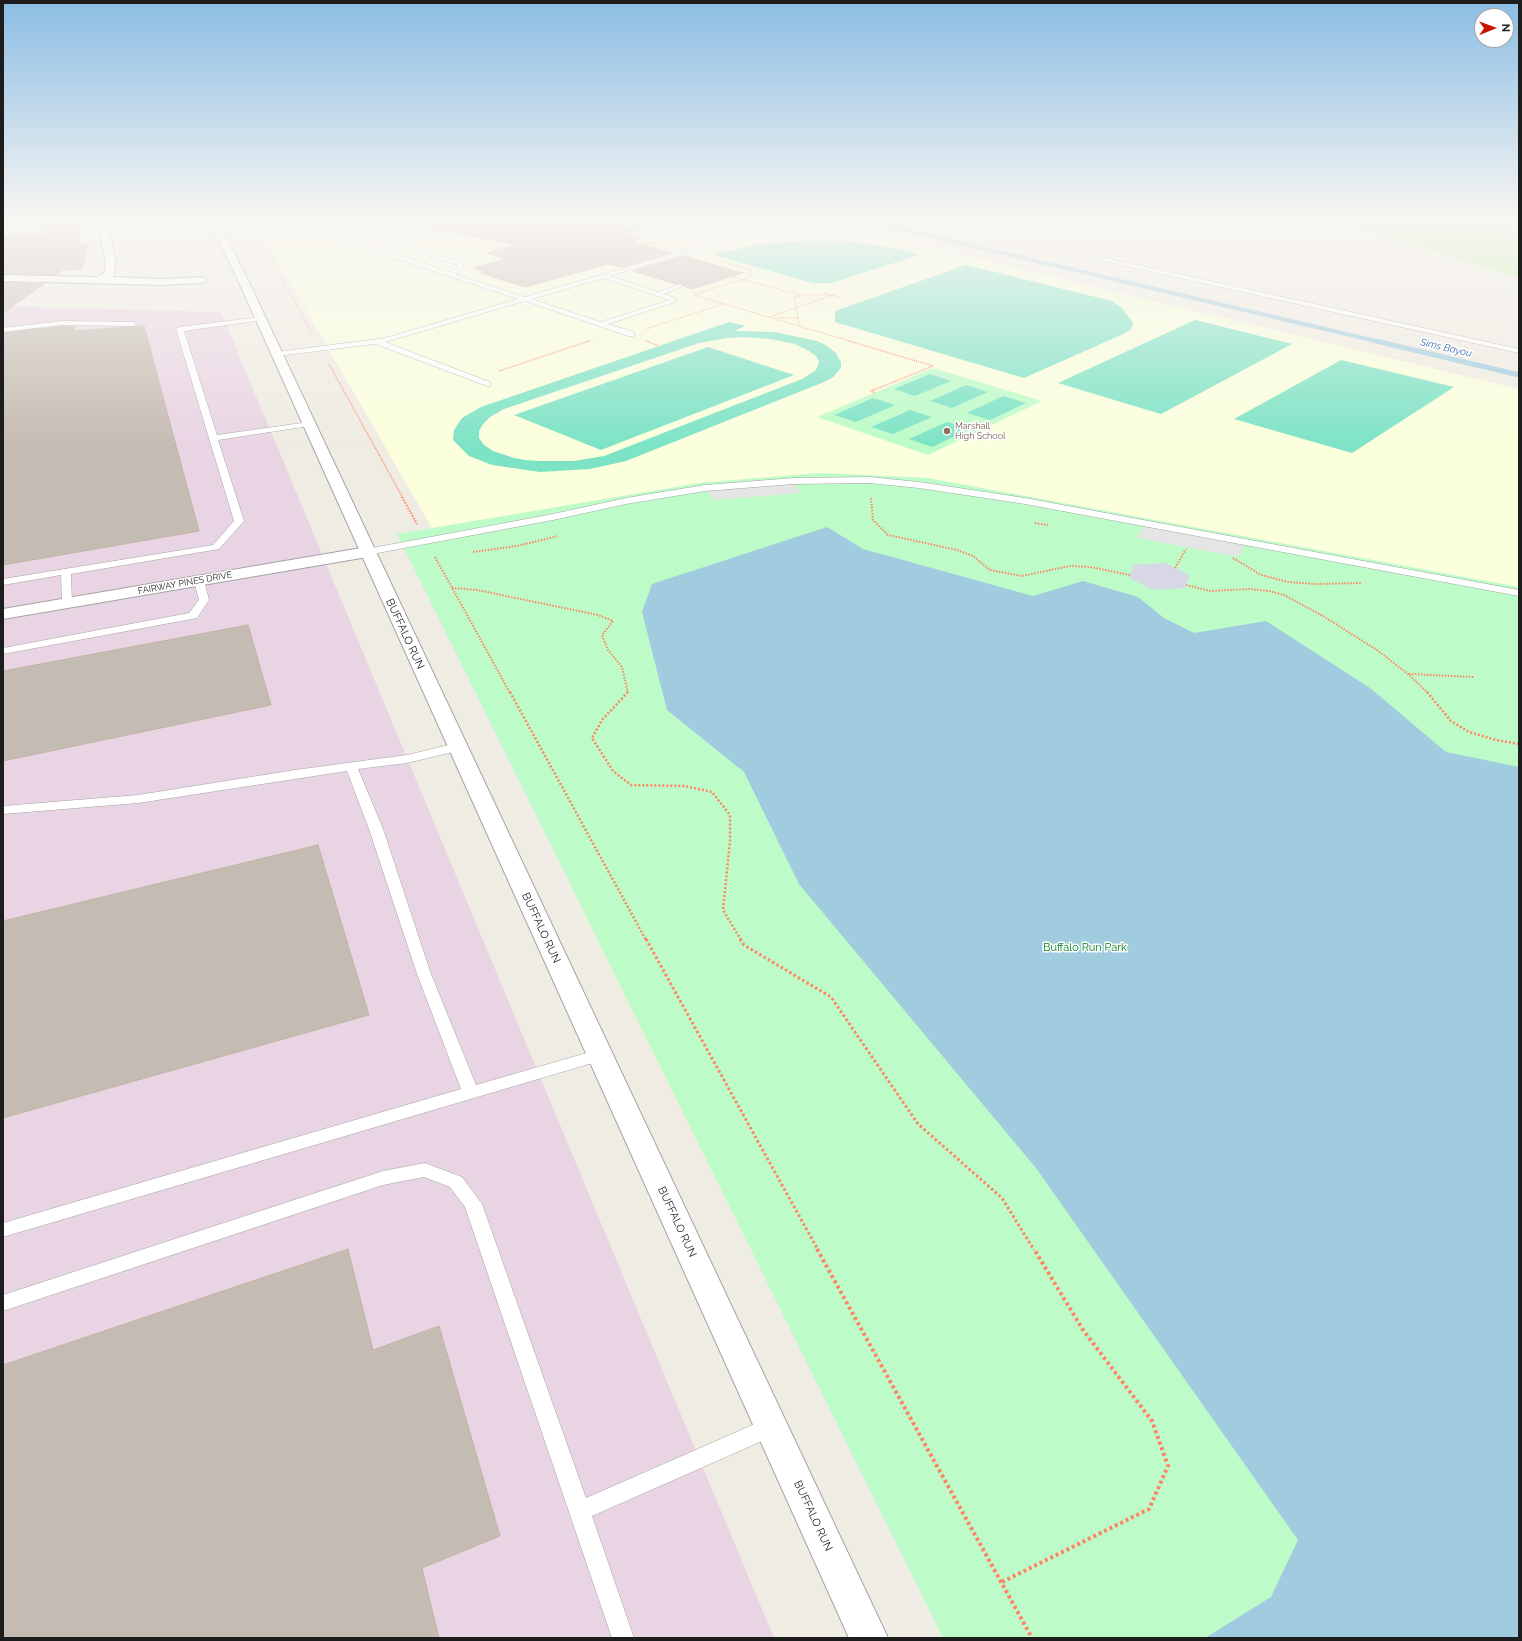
<!DOCTYPE html>
<html>
<head>
<meta charset="utf-8">
<style>
	body { margin:0 }
	#map { position:relative; width:1522px; height:1641px; overflow:hidden; background:#efece3; font-family:Raleway,sans-serif }
	canvas { display:block }
	.frame { position:absolute; inset:0; border:4px solid #1d1d1d; pointer-events:none }
	.north { position:absolute; left:1474px; top:8px; width:40px; height:40px; box-sizing:border-box; background:#fff; border:1px solid #a5a5a5; border-radius:50%; rotate:89deg; font-size:11px; font-weight:700; line-height:16px; text-align:center; color:#1d1d1d }
	.north::after { content:''; display:block; margin:auto; width:14px; height:18px; background:#cb1400; clip-path:polygon(50% 0,100% 100%,50% 72%,0 100%) }
</style>
</head>
<body>
<div id="map">
<canvas width="1522" height="1641"></canvas>
<div class="frame"></div>
<div class="north">N</div>
</div>
<script>
const ctx = document.querySelector('canvas').getContext('2d');
ctx.lineJoin = 'round';
function fill(path, color) {
  ctx.fillStyle = color;
  ctx.fill(path, 'evenodd');
}
function poly(rows) {
  const path = new Path2D();
  for (const r of rows) {
    path.moveTo(r[0], r[1]);
    for (let i = 2; i < r.length; i += 2) path.lineTo(r[i], r[i + 1]);
  }
  return path;
}
function stroke(path, color, width, dash) {
  ctx.strokeStyle = color;
  ctx.lineWidth = width;
  ctx.lineCap = dash ? 'butt' : 'round';
  ctx.setLineDash(dash || []);
  ctx.stroke(path);
}
function drawText(font, color, halo, rows, align = 'center') {
  ctx.font = font + ' Raleway,sans-serif';
  ctx.lineWidth = 3;
  ctx.setLineDash([]);
  ctx.textBaseline = 'middle';
  ctx.strokeStyle = halo;
  ctx.fillStyle = color;
  for (const [text, x, y, turn = 0] of rows) {
    ctx.save();
    ctx.translate(x, y);
    ctx.rotate((+turn || 0) * Math.PI / 180);
    ctx.textAlign = isNaN(turn) ? turn : align;
    if (halo) ctx.strokeText(text, 0, 0);
    ctx.fillText(text, 0, 0);
    ctx.restore();
  }
}
fill(poly([
	[3,306,221,312,774,1638,3,1638]
]), '#e9d4e3');
fill(poly([
	[253,218,809,218,1519,389,1519,587,927,478,819,473,700,483,432,528]
]), '#fbffdc');
fill(poly([
	[1324,218,1510,218,1519,221,1519,278]
]), '#c1eca6');
fill(poly([
	[933,368,1042,401,928,455,817,417],
	[819,473,927,478,1519,587,1519,1638,943,1638,397,534,700,483]
]), '#bdfcc8');
fill(poly([
	[809,241,841,241,875,245,905,250,919,255,831,283,813,283,714,255,760,244],
	[966,265,1112,301,1122,308,1133,323,1132,327,1129,331,1121,335,1024,378,835,322,835,311],
	[1195,320,1292,344,1161,414,1058,383],
	[729,322,745,326,734,331,775,332,817,341,824,344,836,353,841,362,841,368,833,377,824,382,626,461,590,469,540,472,492,465,469,456,453,440,454,430,462,418,481,407],
	[744,337,770,339,795,344,809,351,816,356,819,361,818,366,815,371,802,379,604,456,574,461,538,461,525,460,514,458,493,451,484,445,479,438,479,431,483,424,490,417,504,409,699,343,727,338],
	[708,347,794,375,601,450,514,415],
	[1341,360,1454,387,1352,453,1234,419],
	[930,374,951,381,915,396,894,389],
	[966,385,988,392,952,408,930,401],
	[1003,396,1026,403,990,420,967,413],
	[873,398,895,405,856,422,834,415],
	[910,410,932,417,893,434,871,427],
	[947,422,970,429,932,447,909,439]
]), '#7ce3c5');
fill(poly([
	[794,481,800,493,714,500,705,489],
	[1145,524,1245,542,1239,557,1137,538]
]), '#e5e5e5');
fill(poly([
	[1165,563,1190,575,1185,588,1153,590,1129,578,1134,565]
]), '#d8d7e5');
fill(poly([
	[827,527,863,549,1033,596,1083,581,1138,597,1164,618,1194,633,1266,621,1370,688,1446,752,1519,767,1519,1638,1205,1638,1271,1597,1298,1540,1036,1168,799,884,744,772,667,710,642,612,652,584]
]), '#a1cbdf');
stroke(poly([
	[854,218,1380,342]
]), '#a1cbdf', 4);
stroke(poly([
	[1376,341,1519,375]
]), '#a1cbdf', 5);
const building = poly([
	[437,218,587,218,641,228,623,235,641,238,631,241,672,253,622,267,608,264,525,287,481,273,484,272,473,268,506,259,486,253,517,245,435,229,437,218],
	[78,222,80,244,89,243,82,269,62,270,56,275,3,274,3,236,46,233,46,225,78,222],
	[684,256,743,273,692,289,684,286,681,283,676,284,633,271,684,256],
	[3,282,44,284,3,313,3,282],
	[144,326,199,531,3,565,3,333,58,327,74,327,74,331,144,326],
	[248,625,271,705,3,761,3,671,248,625],
	[318,845,369,1015,3,1118,3,921,318,845],
	[348,1249,373,1350,439,1326,500,1536,422,1568,439,1638,3,1638,3,1365,348,1249]
]);
fill(building, '#c4bbb2');
stroke(building, '#c2b4a4', 1);
const service = poly([
	[751,218,758,218,765,224,760,232,610,276,658,292,680,284,683,286,664,294,675,298,675,302,608,324,634,332,634,336,628,336,525,301,385,342,490,382,490,386,487,386,375,344,277,356,273,354,277,352,385,338,518,299,293,225,283,224,217,231,214,229,217,227,283,220,296,222,326,232,343,228,360,229,463,263,463,270,455,274,525,297,756,230,759,225,751,218],
	[343,232,359,233,458,265,457,269,449,272,332,233,343,232],
	[604,278,669,300,601,322,532,299,604,278],
	[1105,258,1519,349,1519,353,1103,261,1102,260,1105,258],
	[261,317,263,318,263,320,184,331,217,435,309,422,313,424,309,426,218,440,244,521,219,549,71,574,72,603,67,606,62,603,61,575,3,585,3,579,213,545,234,521,176,329,180,327,261,317],
	[62,321,133,322,137,324,133,326,62,325,3,332,3,328,62,321],
	[869,477,919,482,1025,498,1519,590,1519,596,1025,504,919,488,869,483,794,484,705,491,626,504,553,520,367,555,362,552,367,549,553,514,626,498,705,485,794,478,869,477],
	[199,578,204,581,209,600,197,618,3,654,3,648,189,613,199,600,194,581,199,578],
	[457,743,461,744,463,747,461,750,407,763,358,769,383,829,431,974,476,1085,600,1049,606,1051,608,1055,606,1059,3,1237,3,1223,461,1089,417,974,369,829,347,771,138,803,3,814,3,806,138,795,295,770,407,755,457,743],
	[425,1163,462,1177,482,1204,586,1498,764,1420,771,1417,778,1420,781,1427,778,1434,592,1516,634,1638,612,1638,465,1207,450,1187,424,1177,383,1185,3,1311,3,1295,383,1171,425,1163]
]);
const minor = poly([
	[37,218,71,218,66,221,3,228,3,222,37,218],
	[96,218,106,218,116,263,113,277,162,279,202,277,207,280,202,283,162,285,3,281,3,275,97,277,104,273,106,263,96,218],
	[905,218,925,218,951,224,968,218,984,218,982,220,951,230,907,220,905,218],
	[367,547,373,548,375,552,373,556,3,619,3,609,367,547]
]);
const tertiary = poly([
	[207,218,217,218,247,278,888,1638,849,1638,237,278,207,218]
]);
stroke(service, '#a4a4a4', 1);
stroke(minor, '#a4a4a4', 2);
stroke(tertiary, '#a4a4a4', 2);
stroke(poly([
	[636,239,655,244],
	[261,241,312,333],
	[733,277,800,295,833,295,769,317],
	[824,293,840,297],
	[695,294,751,277,751,270,716,260],
	[694,295,853,342],
	[800,296,794,297,800,326],
	[775,318,798,318],
	[646,329,723,304],
	[646,341,649,342],
	[586,342,593,340]
]), '#ff8464', 1, [1, 1]);
stroke(poly([
	[646,341,659,346],
	[849,341,933,366,871,391,875,393],
	[329,364,403,498],
	[499,371,589,341]
]), '#ff8464', 1.5, [1, 1]);
stroke(poly([
	[402,497,417,524],
	[871,498,873,520,888,535,957,550,973,556,990,570,1022,576,1070,566,1090,567,1130,575],
	[1035,523,1048,525],
	[473,552,517,546,558,536],
	[435,557,510,693],
	[1233,558,1261,575,1288,582,1316,584,1361,583],
	[1175,568,1186,549],
	[1186,585,1210,591,1249,589,1269,591,1284,595,1323,616,1377,650,1408,674,1428,693],
	[452,588,477,590,598,615,613,621,602,635,608,650,622,667,628,693],
	[1409,674,1474,677]
]), '#ff8464', 2, [1.5, 1.5]);
stroke(poly([
	[510,692,646,940],
	[628,692,602,720,592,738,613,771,631,785,684,786,712,792,730,815,730,841,723,910,741,940],
	[1427,692,1451,721,1469,732,1496,740,1519,744]
]), '#ff8464', 2.5, [2, 2]);
stroke(poly([
	[646,939,818,1250],
	[740,939,744,945,831,997,918,1124,1002,1198,1034,1250]
]), '#ff8464', 3, [2.5, 2.5]);
stroke(poly([
	[817,1249,1032,1638],
	[1002,1582,1149,1509,1168,1466,1152,1421,1083,1330,1034,1249]
]), '#ff8464', 4, [3, 3]);
fill(service, '#fff');
fill(minor, '#fff');
fill(tertiary, '#fff');
const sky = ctx.createLinearGradient(0, 0, 0, 448);
sky.addColorStop(0, '#8bbde4');
sky.addColorStop(0.49, '#f8f6f2');
sky.addColorStop(1, '#f8f6f200');
ctx.fillStyle = sky;
ctx.fillRect(0, 0, 1522, 448);
for (const [x, y, r, color] of [
	[947,431,4,"#8d6e63"]
]) {
  const dot = new Path2D();
  dot.arc(x, y, r, 0, 2 * Math.PI);
  ctx.fillStyle = color;
  ctx.fill(dot);
  stroke(dot, '#fff', 1.5);
}
drawText('9px', '#785e54', '#fff', [
	["Marshall",955,426],
	["High School",955,436]
], 'left');
drawText('9px', '#1d1d1d', '#fff', [
	["FAIRWAY PINES DRIVE",185,583,-10]
]);
drawText('italic 10px', '#4570b2', '#fff', [
	["Sims Bayou",1446,348,13]
]);
drawText('11px', '#1d1d1d', '#fff', [
	["BUFFALO RUN",405,634,65],
	["BUFFALO RUN",541,928,65],
	["BUFFALO RUN",677,1222,65],
	["BUFFALO RUN",813,1516,65]
]);
drawText('11px', '#06811c', '#fff', [
	["Buffalo Run Park",1085,948]
]);
</script>
</body>
</html>
